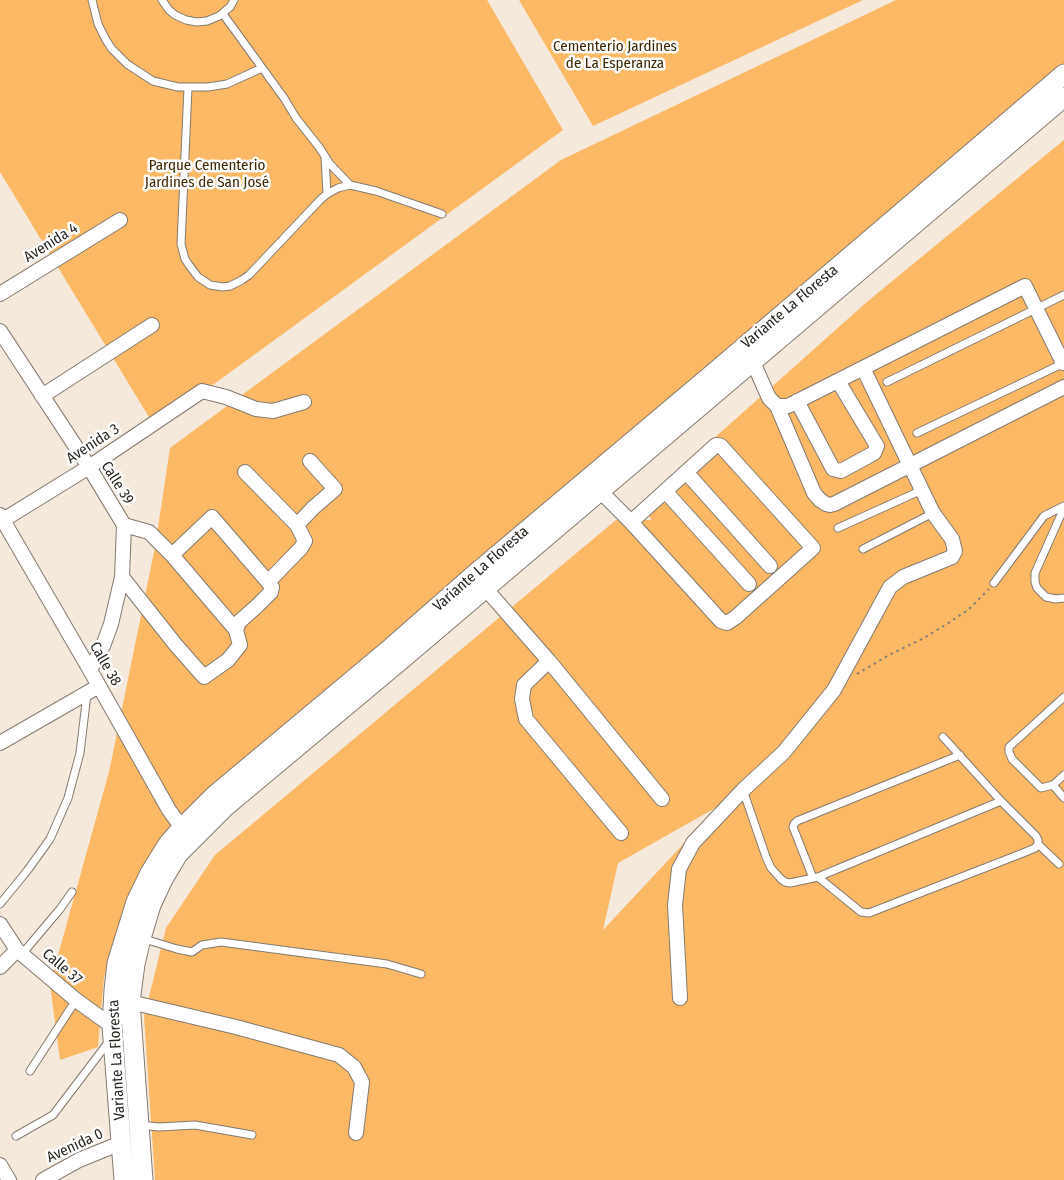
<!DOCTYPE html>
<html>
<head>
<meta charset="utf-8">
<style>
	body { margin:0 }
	canvas { display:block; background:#f5e9dc }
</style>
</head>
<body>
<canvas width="1064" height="1180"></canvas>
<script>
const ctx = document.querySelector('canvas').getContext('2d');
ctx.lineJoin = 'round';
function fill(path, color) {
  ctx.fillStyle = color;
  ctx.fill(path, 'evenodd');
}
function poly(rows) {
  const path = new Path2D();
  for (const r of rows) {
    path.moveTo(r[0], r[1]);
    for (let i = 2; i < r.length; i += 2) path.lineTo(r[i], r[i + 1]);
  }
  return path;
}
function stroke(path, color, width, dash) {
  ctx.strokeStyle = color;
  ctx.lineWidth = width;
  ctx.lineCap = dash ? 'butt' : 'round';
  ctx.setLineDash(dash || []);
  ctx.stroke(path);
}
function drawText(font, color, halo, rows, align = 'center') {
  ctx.font = font + ' "Fira Sans Condensed",sans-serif';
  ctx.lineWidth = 5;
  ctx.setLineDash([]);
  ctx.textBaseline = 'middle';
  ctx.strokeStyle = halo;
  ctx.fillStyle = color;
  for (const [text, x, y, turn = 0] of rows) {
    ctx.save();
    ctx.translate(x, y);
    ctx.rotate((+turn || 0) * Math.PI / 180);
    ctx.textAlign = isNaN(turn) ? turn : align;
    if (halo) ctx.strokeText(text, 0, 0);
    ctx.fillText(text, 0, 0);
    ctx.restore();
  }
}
fill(poly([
	[0,0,487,0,563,130,155,427,0,172],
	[519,0,863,0,593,126],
	[896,0,1064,0,1064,67,147,871,119,925,104,977,98,1047,60,1060,50,984,109,772,155,547,170,448,561,160],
	[1064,140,1064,1180,155,1180,144,1017,166,928,215,855,616,520,652,520,639,505,868,301],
	[717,807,717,808,603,930,618,863]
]), '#fbb965');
const service = poly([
	[92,0,98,24,106,40,112,49,127,64,153,81,178,87,208,87,227,84,262,68],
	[162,0,169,10,175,15,186,20,197,22,207,21,219,16,230,7,234,0],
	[223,14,284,98,296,118,319,147,330,164,350,185],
	[188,88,181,244,185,259,189,265,198,277,210,285,223,287,230,286,242,280,249,275,321,199,327,194,338,188,350,185,376,191,442,214],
	[325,157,327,194],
	[887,382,1064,295],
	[917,433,1064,363],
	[1064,508,1035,573,1035,582,1037,588,1046,597,1056,599,1064,598],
	[838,528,922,490],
	[863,549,933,513],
	[994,583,1044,516,1064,506],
	[1064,775,1053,785,1064,798],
	[1053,785,1041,788,1012,759,1009,752,1009,747,1064,697],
	[743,790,766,857,771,868,781,879,785,882,790,883,818,877,861,912,869,913,1023,853,1035,848,1038,844,1038,840,1036,836,1001,801,943,737],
	[1038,844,1059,864],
	[818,877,1001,801],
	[813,878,793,827,794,824,797,821,960,755],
	[0,904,27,871,50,839,68,798,80,753,87,694],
	[141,938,177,949,192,952,202,945,221,942,387,964,421,974],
	[22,954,60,909,72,892],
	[30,1071,76,1000],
	[139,1125,159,1127,195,1125,252,1135],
	[16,1136,53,1115,110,1040]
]);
const minor = poly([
	[0,294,120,220],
	[0,331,89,467,124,525,122,577,111,624,103,646,90,670],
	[753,362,769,398,777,406,814,493,820,500,826,504,830,505,834,504,1064,387],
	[42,396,152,325],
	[797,401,833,469,841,471,874,453,877,446,838,381],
	[777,406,788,406,1025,286,1063,363],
	[245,472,297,525],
	[686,472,770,566],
	[600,491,631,522,721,621,727,623,736,617,813,548,721,446,718,445,716,445,631,522],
	[665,491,749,584],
	[0,515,90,670,169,810,182,828],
	[0,522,89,467,202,391,226,397,256,409,273,411,304,402],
	[124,525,149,532,172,555,236,630],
	[172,555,212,517,268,582],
	[122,577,175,644,204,677,228,660,240,645,236,630,239,622,257,606,271,592,272,587,268,582,301,548,305,541,297,525,313,508,335,489,310,461],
	[485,588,549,661,662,799],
	[549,661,524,685,522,699,526,719,621,833],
	[0,743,99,686],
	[0,924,17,950,76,1000,112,1026],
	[0,967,17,950],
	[680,998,675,905,679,869,693,843,743,790,784,752,834,690,890,587,903,577,952,557,955,551,952,539,933,513,863,368],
	[130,1002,236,1027,339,1055,354,1067,362,1082,356,1133],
	[0,1165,9,1180],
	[43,1180,79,1160,121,1143]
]);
const secondary = poly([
	[124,1180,112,1026,114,990,117,963,136,902,150,873,168,844,182,828,215,795,392,647,474,575,716,371,1064,74],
	[143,1180,130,1002,135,964,141,938,151,905,163,879,178,854,225,807,401,660,1064,97]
]);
stroke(service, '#857a6e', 9);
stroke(minor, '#857a6e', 16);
stroke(secondary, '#857a6e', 21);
stroke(poly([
	[857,674,889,655,924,638,942,627,968,610,989,589]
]), '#867e76', 2, [2.5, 4]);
stroke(service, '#fff', 7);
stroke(minor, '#fff', 14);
stroke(secondary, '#fff', 19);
drawText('15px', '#402601', '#fff', [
	["Cementerio Jardines",615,47],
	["de La Esperanza",615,64],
	["Parque Cementerio",207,166],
	["Jardines de San José",207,183]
]);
drawText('15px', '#292520', '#fff', [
	["Avenida 4",51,243,-32],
	["Variante La Floresta",790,307,-40],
	["Avenida 3",93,444,-33],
	["Calle 39",117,483,58],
	["Variante La Floresta",481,569,-41],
	["Calle 38",105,664,60],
	["Calle 37",62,967,40],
	["Variante La Floresta",117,1060,-93],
	["Avenida 0",75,1146,-25]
]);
</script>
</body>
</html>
